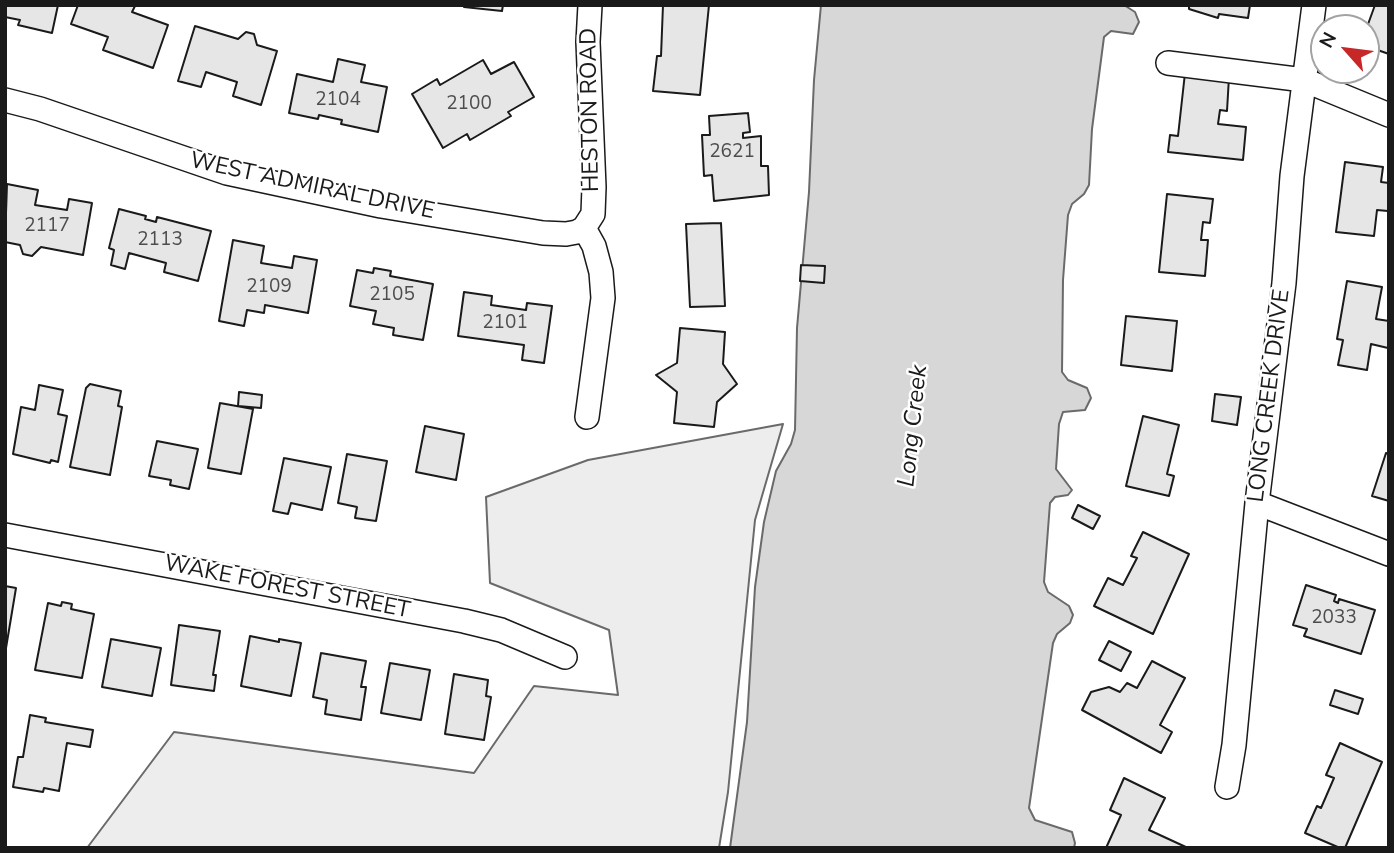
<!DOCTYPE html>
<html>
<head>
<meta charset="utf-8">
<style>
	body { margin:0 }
	#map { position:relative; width:1394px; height:853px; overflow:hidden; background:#fff; font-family:"Nunito Sans",sans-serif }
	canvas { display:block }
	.frame { position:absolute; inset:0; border:7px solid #1a1a1a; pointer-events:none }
	.north { position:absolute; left:1310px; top:14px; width:70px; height:70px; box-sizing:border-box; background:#fff; border:2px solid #a3a3a3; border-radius:50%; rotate:298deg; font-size:19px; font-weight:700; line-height:28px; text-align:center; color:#1a1a1a }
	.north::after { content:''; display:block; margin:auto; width:24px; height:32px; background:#c62828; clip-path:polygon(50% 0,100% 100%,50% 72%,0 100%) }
</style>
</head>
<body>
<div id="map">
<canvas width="1394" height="853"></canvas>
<div class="frame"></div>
<div class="north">N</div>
</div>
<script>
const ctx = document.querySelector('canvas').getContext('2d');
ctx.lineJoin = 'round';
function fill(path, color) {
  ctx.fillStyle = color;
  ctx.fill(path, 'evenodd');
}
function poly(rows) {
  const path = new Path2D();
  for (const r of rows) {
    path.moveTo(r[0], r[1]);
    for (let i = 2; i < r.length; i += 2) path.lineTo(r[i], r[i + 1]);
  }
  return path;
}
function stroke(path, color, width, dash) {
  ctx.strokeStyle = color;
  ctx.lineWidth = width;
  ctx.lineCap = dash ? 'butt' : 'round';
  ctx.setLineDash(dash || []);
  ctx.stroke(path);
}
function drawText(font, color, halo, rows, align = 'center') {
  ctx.font = font + ' "Nunito Sans",sans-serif';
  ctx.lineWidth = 5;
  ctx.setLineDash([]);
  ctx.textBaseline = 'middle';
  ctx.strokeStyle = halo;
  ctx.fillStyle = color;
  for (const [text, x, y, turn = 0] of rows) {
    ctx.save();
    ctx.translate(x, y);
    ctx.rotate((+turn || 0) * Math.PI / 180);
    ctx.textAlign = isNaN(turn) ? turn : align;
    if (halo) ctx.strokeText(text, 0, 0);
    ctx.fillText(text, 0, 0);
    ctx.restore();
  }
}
const built = poly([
	[783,424,755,520,728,792,719,848,87,848,174,732,474,773,534,686,618,695,609,630,490,583,486,497,588,460,783,424]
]);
fill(built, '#ededed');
stroke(built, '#6a6a6a', 2);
const water = poly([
	[821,5,1124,5,1135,12,1139,22,1133,34,1111,31,1104,37,1092,129,1089,185,1084,194,1072,204,1068,215,1063,280,1062,372,1068,380,1087,388,1091,398,1085,410,1063,412,1059,424,1056,469,1072,490,1068,495,1055,497,1050,503,1044,582,1048,592,1069,606,1073,615,1070,623,1057,634,1053,643,1029,808,1035,820,1072,832,1075,843,1074,848,730,848,747,722,755,587,764,522,776,471,791,444,795,430,797,328,809,192,814,80,821,5]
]);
fill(water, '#d7d7d7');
stroke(water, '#6a6a6a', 2);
const building = poly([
	[5,5,58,5,52,33,18,25,20,20,5,17,5,5],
	[78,5,132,5,135,6,132,12,168,25,153,68,103,50,108,37,71,24,78,5],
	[464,5,503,5,502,11,464,7,464,5],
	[663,5,709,5,700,95,653,91,657,56,661,56,663,5],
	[1189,5,1250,5,1248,18,1219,14,1218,18,1189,9,1189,5],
	[1375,5,1389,5,1389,54,1366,46,1366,28,1362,28,1363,26,1367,27,1375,5],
	[195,26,238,39,246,32,254,34,257,45,277,51,261,105,233,96,237,82,206,72,201,87,178,81,195,26],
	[338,59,365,65,361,82,387,87,378,132,341,124,342,120,319,115,318,119,289,113,297,74,333,82,338,59],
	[483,60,491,74,514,62,534,97,508,112,511,116,470,140,467,134,443,148,412,94,437,79,440,85,483,60],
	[1185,73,1229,77,1227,111,1220,110,1218,124,1246,127,1243,160,1168,152,1170,135,1178,136,1185,73],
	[748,113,750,132,743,133,743,138,761,136,761,166,768,166,769,195,714,201,712,175,704,176,702,135,710,135,709,116,748,113],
	[1345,162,1383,167,1381,182,1389,183,1388,211,1377,210,1374,236,1336,232,1345,162],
	[7,184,38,190,35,205,67,210,69,199,92,203,83,255,41,247,32,256,23,254,20,245,5,242,7,184],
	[1167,194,1213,199,1210,223,1203,222,1201,240,1208,240,1205,276,1159,272,1167,194],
	[119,209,146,216,145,219,156,222,157,217,211,231,198,281,164,272,166,263,129,253,125,269,111,265,114,250,109,248,119,209],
	[721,223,725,306,690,307,686,224,721,223],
	[233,240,264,246,261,263,292,268,294,256,317,260,308,313,265,305,264,313,247,310,244,326,219,321,233,240],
	[801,265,825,266,824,283,800,281,801,265],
	[374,268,391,271,390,276,433,284,423,340,393,335,394,328,373,324,376,311,350,306,357,270,373,273,374,268],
	[1347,281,1382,287,1376,319,1389,321,1388,348,1371,344,1367,370,1338,365,1343,340,1337,339,1347,281],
	[464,292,492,296,491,305,526,310,527,303,552,306,544,363,522,360,524,345,458,336,464,292],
	[1126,316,1177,321,1172,371,1121,365,1126,316],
	[680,328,725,332,723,364,737,384,717,402,714,427,674,423,677,392,656,375,677,363,680,328],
	[90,384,121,391,118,406,122,407,110,475,70,467,86,388,90,384],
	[39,385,63,390,58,414,67,416,58,462,51,460,50,463,13,454,21,407,35,410,39,385],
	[239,392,262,395,261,408,238,406,239,392],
	[1215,394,1241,397,1237,425,1212,421,1215,394],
	[220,403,253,409,241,474,208,468,220,403],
	[1143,416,1179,425,1167,474,1174,476,1169,496,1126,486,1143,416],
	[425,426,464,434,456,480,416,472,425,426],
	[157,441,198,449,189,489,170,485,171,480,149,476,157,441],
	[1386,453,1389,454,1389,501,1372,496,1386,453],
	[347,454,387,461,376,521,355,518,357,507,338,503,347,454],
	[284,458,331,467,322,510,291,503,288,514,273,511,284,458],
	[1078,505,1100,516,1093,529,1072,518,1078,505],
	[1143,532,1189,554,1153,634,1094,606,1108,578,1123,585,1137,558,1131,556,1143,532],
	[1306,585,1336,595,1334,601,1338,603,1339,599,1375,610,1361,654,1304,636,1307,629,1293,625,1306,585],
	[5,586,16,588,5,654,5,586],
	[62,602,72,604,71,609,94,614,82,678,35,670,48,603,61,606,62,602],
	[179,625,220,631,213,675,216,675,214,691,171,685,179,625],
	[250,636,279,642,279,639,301,643,291,696,241,686,250,636],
	[111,639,161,648,152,696,102,687,111,639],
	[1109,641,1131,652,1121,671,1099,660,1109,641],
	[321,653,366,661,361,687,366,687,361,720,325,714,327,700,313,697,321,653],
	[1152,661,1185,678,1160,725,1172,732,1161,753,1082,710,1091,692,1109,687,1120,692,1127,683,1137,688,1152,661],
	[390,663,430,670,421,720,381,713,390,663],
	[454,674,488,680,486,696,491,697,484,740,445,734,454,674],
	[1335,690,1363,699,1358,714,1330,705,1335,690],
	[30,715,46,718,45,722,93,730,90,747,67,743,59,791,44,788,43,792,13,787,18,757,23,757,30,715],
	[1340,743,1382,762,1345,848,1340,848,1305,833,1317,806,1321,808,1334,778,1326,775,1340,743],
	[1124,778,1165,798,1149,830,1188,848,1106,848,1121,815,1110,810,1124,778]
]);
fill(building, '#e6e6e6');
stroke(building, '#1a1a1a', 2);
const street = poly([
	[1168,63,1304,80,1389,115],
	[5,100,40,109,227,173,381,206,543,233,566,234,577,232,584,228],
	[587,417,603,298,601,272,594,246,584,228,593,214,594,187,588,42,590,5],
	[1257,503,1389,554],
	[5,535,464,621,501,630,565,657],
	[1227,787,1234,745,1257,503,1284,283,1292,176,1314,5]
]);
stroke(street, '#1a1a1a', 26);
stroke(street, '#fff', 23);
drawText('19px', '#4d4d4d', null, [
	["2104",338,100],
	["2100",469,104],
	["2621",732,152],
	["2117",47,226],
	["2113",160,240],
	["2109",269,287],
	["2105",392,295],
	["2101",505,323],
	["2033",1334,618]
]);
drawText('23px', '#1a1a1a', '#fff', [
	["HESTON ROAD",591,110,-91],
	["WEST ADMIRAL DRIVE",312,187,12],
	["LONG CREEK DRIVE",1270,396,-83],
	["WAKE FOREST STREET",287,588,11]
]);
drawText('italic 24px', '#1a1a1a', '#fff', [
	["Long Creek",914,426,-84]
]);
</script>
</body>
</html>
